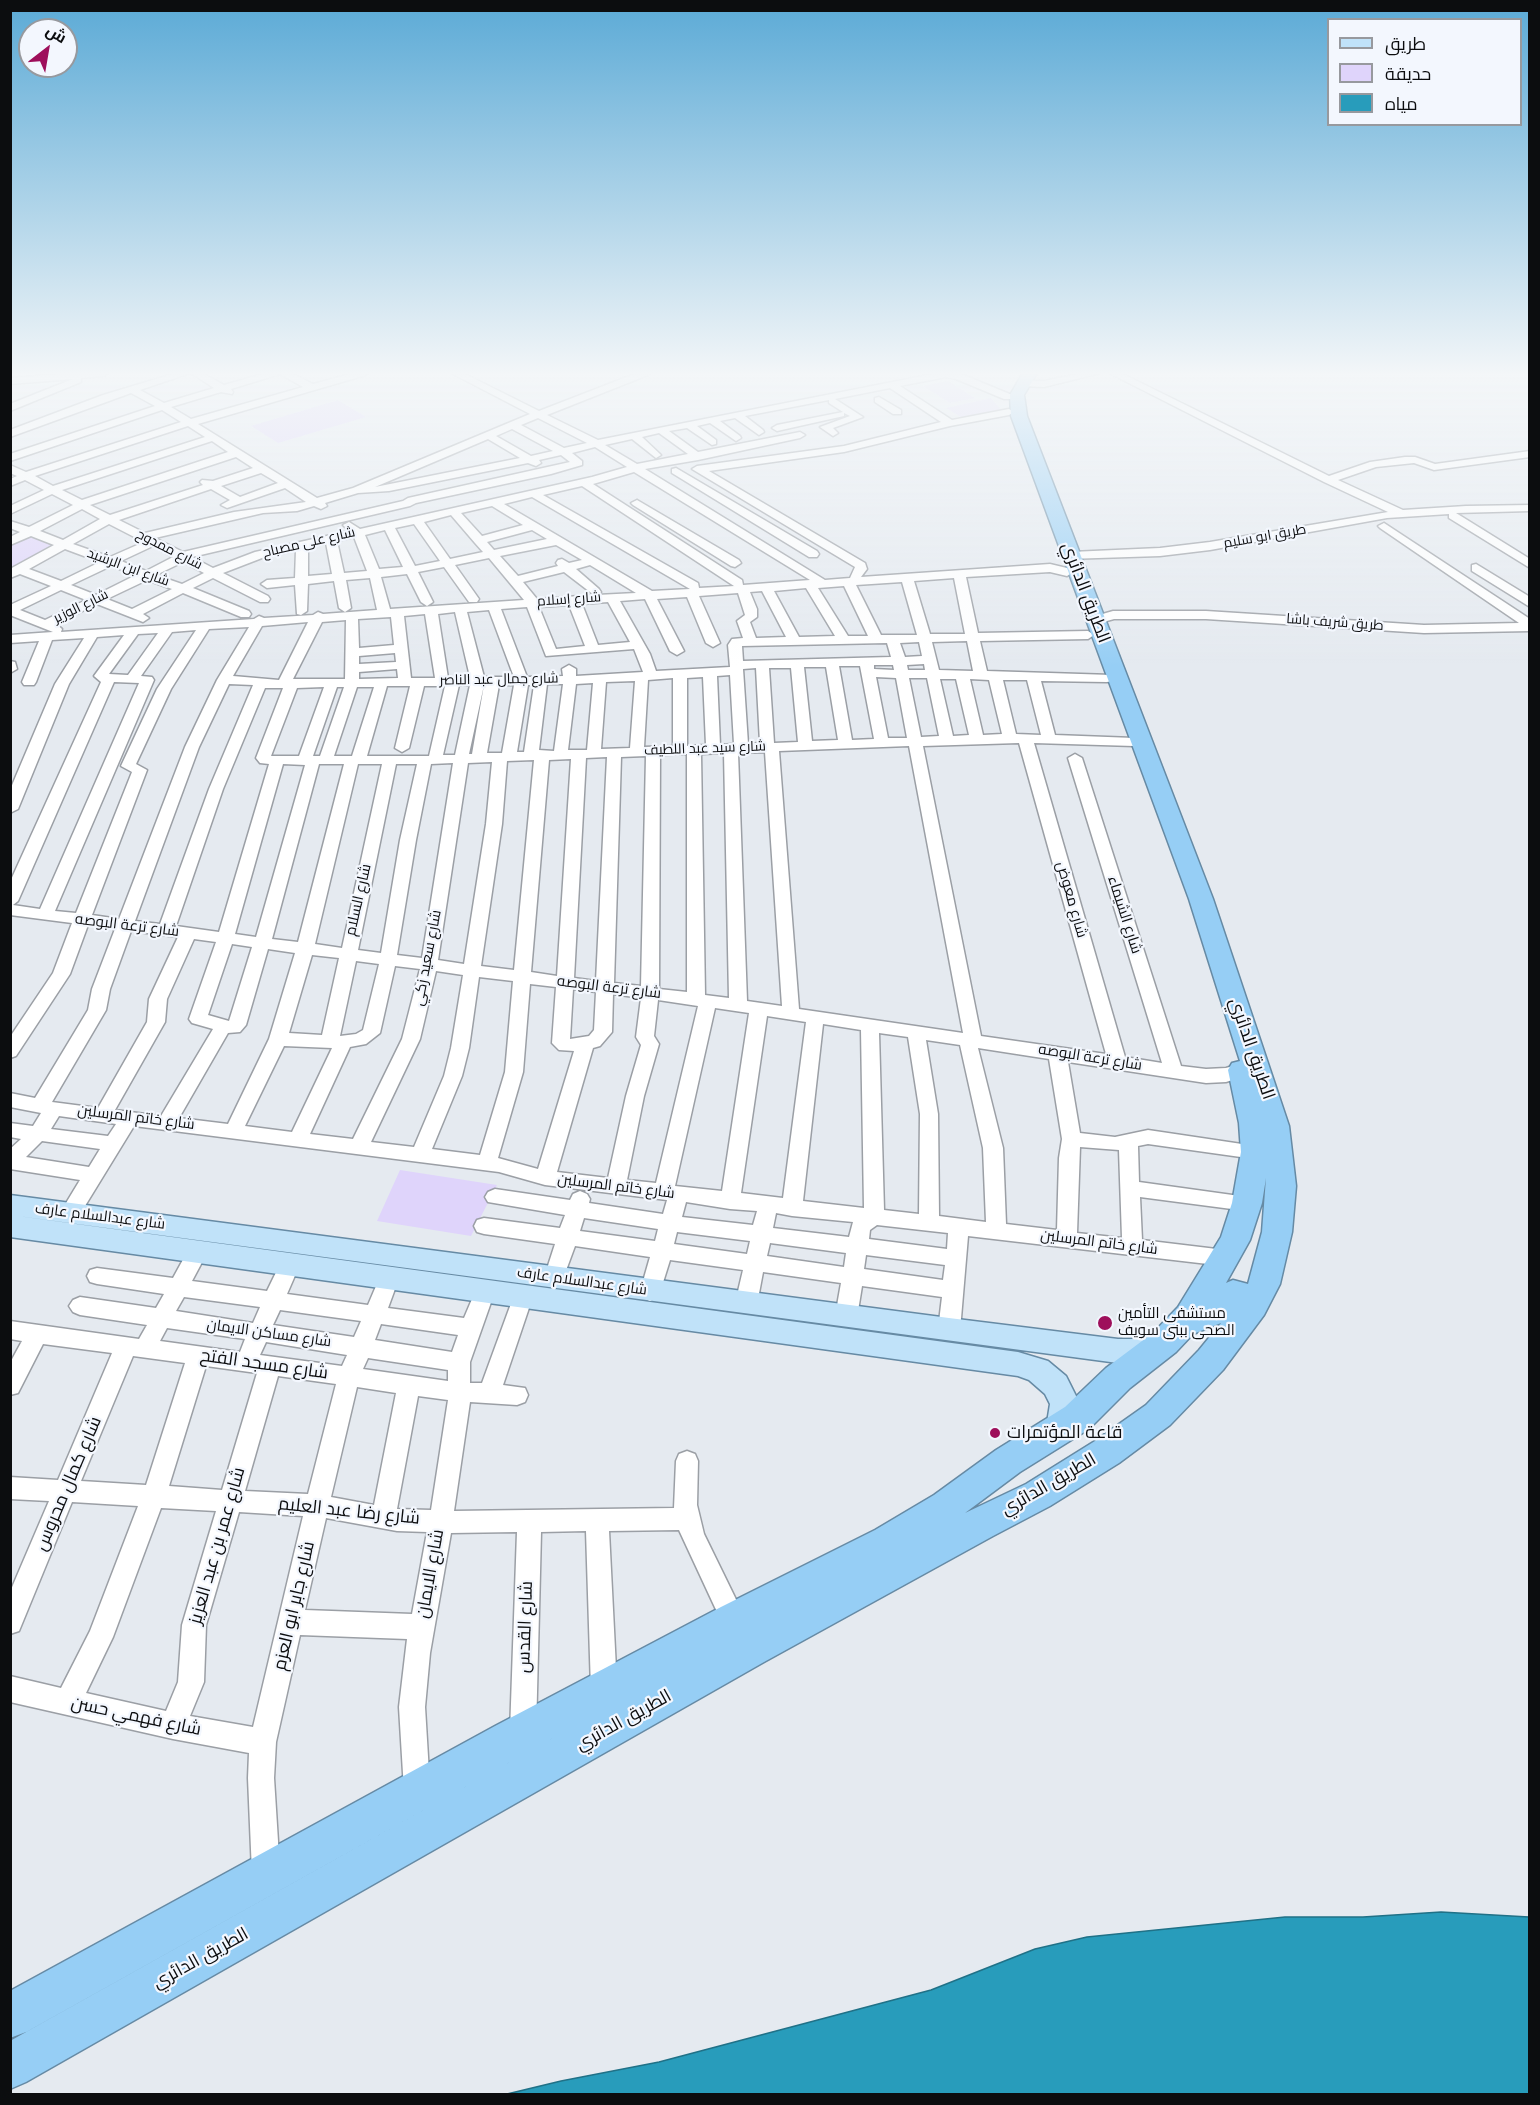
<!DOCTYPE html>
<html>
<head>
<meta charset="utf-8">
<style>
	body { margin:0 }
	#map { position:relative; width:1540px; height:2105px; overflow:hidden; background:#e5eaf0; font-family:Roboto,Cairo,sans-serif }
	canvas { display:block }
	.frame { position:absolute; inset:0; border:12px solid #0c0d0f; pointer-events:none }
	.legend { position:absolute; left:1327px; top:18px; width:195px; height:108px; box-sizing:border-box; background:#f3f7fe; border:2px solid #97999e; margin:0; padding:8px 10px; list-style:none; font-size:18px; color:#0c0d0f }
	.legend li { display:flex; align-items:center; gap:12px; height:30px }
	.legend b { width:30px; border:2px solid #97999e }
	.north { position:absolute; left:18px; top:18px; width:60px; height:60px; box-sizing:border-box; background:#f3f7fe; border:2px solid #97999e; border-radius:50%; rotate:31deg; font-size:16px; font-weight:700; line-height:24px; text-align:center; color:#0c0d0f }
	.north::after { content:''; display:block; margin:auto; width:21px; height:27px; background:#9e0f5b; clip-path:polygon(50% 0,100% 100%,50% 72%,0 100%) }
</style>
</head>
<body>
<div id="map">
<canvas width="1540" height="2105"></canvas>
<div class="frame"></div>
<ul class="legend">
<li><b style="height:8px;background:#c0e2f9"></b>طريق</li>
<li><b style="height:16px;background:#dfd4fb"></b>حديقة</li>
<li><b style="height:16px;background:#289cbb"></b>مياه</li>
</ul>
<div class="north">ش</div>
</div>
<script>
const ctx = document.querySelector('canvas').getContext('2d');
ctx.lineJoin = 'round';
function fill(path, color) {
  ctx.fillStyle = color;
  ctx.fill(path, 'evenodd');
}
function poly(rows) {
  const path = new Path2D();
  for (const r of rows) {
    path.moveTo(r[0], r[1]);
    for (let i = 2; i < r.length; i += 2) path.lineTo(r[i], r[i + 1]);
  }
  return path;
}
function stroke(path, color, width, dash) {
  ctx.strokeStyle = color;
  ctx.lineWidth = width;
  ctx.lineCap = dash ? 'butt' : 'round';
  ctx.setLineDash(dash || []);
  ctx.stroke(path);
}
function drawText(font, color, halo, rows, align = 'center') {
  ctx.font = font + ' Roboto,Cairo,sans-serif';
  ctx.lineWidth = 4.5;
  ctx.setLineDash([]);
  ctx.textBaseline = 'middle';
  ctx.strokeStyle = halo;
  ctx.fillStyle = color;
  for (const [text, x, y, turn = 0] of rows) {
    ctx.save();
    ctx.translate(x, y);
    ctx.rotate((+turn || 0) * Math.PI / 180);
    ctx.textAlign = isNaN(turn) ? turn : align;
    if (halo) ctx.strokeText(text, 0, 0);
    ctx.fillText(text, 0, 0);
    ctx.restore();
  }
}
fill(poly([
	[948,381,975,398,950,403,923,386],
	[991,398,1002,411,964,419,946,408],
	[338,400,366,417,278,443,251,426],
	[27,536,58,546,11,573,11,545],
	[400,1170,497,1185,471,1236,377,1221]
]), '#dfd4fb');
const water = poly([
	[1441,1912,1529,1917,1529,2094,507,2094,561,2081,659,2062,931,1990,1035,1949,1087,1937,1285,1917,1363,1917,1441,1912]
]);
fill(water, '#289cbb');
stroke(water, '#207187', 1.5);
const minor = poly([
	[75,373,109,373,104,376,81,378,81,382,10,411,10,404,73,379,10,384,10,378,75,373],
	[176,373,190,373,140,390,164,403,214,388,191,373,202,373,224,385,267,373,291,373,313,384,354,373,368,373,366,375,198,424,317,498,353,488,530,414,451,373,463,373,539,411,637,373,650,373,648,375,547,415,598,440,938,373,961,374,1012,395,1012,399,1004,399,956,379,946,377,900,386,952,420,1009,409,1014,412,1009,415,950,426,844,452,709,471,865,563,867,569,861,577,1050,564,1071,569,1073,572,1067,576,1050,572,966,577,978,633,1088,631,1094,635,1088,639,980,641,987,671,1112,675,1114,678,1112,681,1107,682,1041,681,1055,735,1134,738,1141,742,1134,746,1034,743,1125,1057,1162,1063,1068,758,1075,754,1082,758,1181,1066,1206,1069,1226,1068,1242,1063,1248,1065,1251,1070,1248,1075,1226,1082,1206,1083,1068,1062,1080,1133,1115,1137,1148,1130,1262,1147,1265,1152,1262,1157,1255,1159,1148,1144,1138,1146,1139,1182,1254,1198,1257,1203,1254,1208,1247,1211,1140,1197,1142,1240,1225,1250,1232,1252,1235,1258,1232,1264,1225,1266,968,1236,960,1330,957,1336,949,1339,941,1336,938,1330,942,1297,862,1286,857,1317,854,1323,846,1326,838,1323,835,1317,841,1283,763,1272,757,1304,753,1310,746,1313,739,1310,735,1304,743,1270,670,1260,660,1292,657,1298,650,1301,643,1298,640,1292,650,1257,575,1246,561,1284,554,1286,547,1284,544,1278,555,1244,484,1234,477,1232,474,1226,477,1220,484,1218,560,1228,565,1215,488,1202,485,1197,488,1192,495,1189,570,1200,573,1194,580,1191,587,1194,590,1199,589,1203,663,1214,667,1200,545,1185,499,1172,134,1126,77,1219,70,1221,63,1219,60,1213,80,1180,10,1169,10,1149,21,1139,10,1137,10,1123,33,1126,41,1113,10,1107,10,1093,35,1098,88,1010,92,989,115,929,88,925,70,974,16,1056,10,1058,10,1037,53,973,72,923,10,915,10,882,101,682,94,676,124,635,97,637,69,684,18,809,10,813,10,790,55,684,84,638,52,640,36,682,34,685,24,685,22,682,39,641,10,643,10,635,53,632,10,615,10,605,51,586,20,574,10,578,10,569,54,545,31,536,10,545,10,537,20,532,10,528,10,521,29,527,73,505,52,494,10,514,10,506,44,490,25,480,10,486,10,479,17,476,10,473,10,465,26,472,181,422,162,410,10,461,10,454,155,406,131,393,10,437,10,430,103,395,176,373],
	[280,374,303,387,191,419,171,407,221,392,232,394,233,392,231,389,280,374],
	[890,388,941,422,844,446,697,466,692,469,855,567,850,578,825,580,645,469,698,460,800,438,805,435,800,432,698,452,669,431,687,428,712,445,716,444,716,440,697,426,710,423,736,441,741,438,740,436,720,421,735,418,759,435,764,432,763,430,745,416,829,400,829,403,843,412,777,425,772,428,777,431,844,416,844,413,850,416,820,427,833,436,838,433,833,428,863,417,835,399,890,388],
	[538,418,587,443,564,448,521,425,538,418],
	[188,426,205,437,53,486,35,476,188,426],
	[512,429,553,451,531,456,496,436,512,429],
	[659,433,688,454,637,464,605,445,632,439,656,458,661,455,642,437,659,433],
	[488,439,520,458,375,487,488,439],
	[212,441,228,452,82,500,62,490,212,441],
	[595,447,627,467,592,477,360,529,349,522,343,525,349,531,255,552,213,568,192,557,410,506,416,503,551,474,582,465,582,461,572,453,595,447],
	[561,455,570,462,408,498,403,501,183,552,155,538,263,513,297,511,314,506,321,509,327,506,325,503,358,493,389,491,528,463,536,466,541,463,539,460,561,455],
	[236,457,253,468,213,481,202,480,200,482,203,485,110,515,90,505,236,457],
	[634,472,810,580,743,585,742,580,593,484,634,472],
	[261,473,278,483,240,497,221,486,261,473],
	[582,486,734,586,735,586,699,588,698,583,543,495,582,486],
	[285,488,306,502,234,512,145,533,119,520,211,489,230,500,221,505,227,508,285,488],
	[532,497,690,589,652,591,504,504,532,497],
	[492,506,523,525,482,536,461,513,492,506],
	[82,509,100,519,63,540,40,531,82,509],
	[451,515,475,543,483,552,450,559,424,522,451,515],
	[109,524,144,542,110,557,73,544,109,524],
	[414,524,440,561,415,566,395,528,414,524],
	[385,530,403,567,379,569,365,535,385,530],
	[532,530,547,539,494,550,487,542,532,530],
	[354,537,367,571,344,573,337,541,354,537],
	[326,543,332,574,308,576,308,548,326,543],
	[556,545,582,560,569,563,562,559,558,560,556,563,558,566,518,576,500,556,556,545],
	[153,546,173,557,146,571,121,561,153,546],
	[65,549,100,562,61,581,29,569,65,549],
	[296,550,295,578,267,580,261,584,267,588,295,585,297,614,301,615,307,611,308,584,334,581,339,608,345,612,351,608,346,580,370,578,377,610,323,614,318,612,313,615,264,618,259,616,254,619,61,632,62,629,56,624,97,604,143,622,149,618,143,614,183,593,241,617,249,617,251,614,249,611,193,588,213,578,260,602,268,602,270,599,268,596,223,573,262,558,296,550],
	[489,558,524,600,390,609,381,577,407,574,421,602,427,606,433,602,418,572,444,567,469,602,477,602,479,599,455,565,489,558],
	[183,562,204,573,182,584,156,575,183,562],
	[590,565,636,593,597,595,601,592,599,589,576,569,590,565],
	[111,566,136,575,96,595,71,585,111,566],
	[564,572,594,595,537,599,523,582,564,572],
	[954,578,965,634,930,634,914,581,954,578],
	[147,580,172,589,132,609,107,599,147,580],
	[902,582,917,635,881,635,856,585,902,582],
	[844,586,868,636,848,636,818,588,844,586],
	[806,588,835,636,799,637,774,591,806,588],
	[61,590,86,600,45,620,20,610,61,590],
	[762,591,786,637,756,638,750,622,757,617,757,609,750,592,762,591],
	[738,593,745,615,737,621,743,638,732,639,728,645,730,667,656,671,650,654,620,601,645,599,670,651,677,655,684,651,657,599,687,597,706,643,713,647,720,643,699,596,738,593],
	[608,602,630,642,598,645,582,604,608,602],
	[569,605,585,646,556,649,539,607,569,605],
	[527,607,546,656,634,649,643,672,576,676,576,669,569,665,562,669,563,676,527,677,501,609,527,607],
	[489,610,514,677,484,677,467,612,489,610],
	[455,612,470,677,448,678,438,614,455,612],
	[425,614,435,678,411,678,404,616,425,614],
	[391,617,394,645,359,648,358,619,391,617],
	[346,620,345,679,293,679,322,622,346,620],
	[308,622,279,680,233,676,262,626,308,622],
	[249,627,217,680,185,747,119,919,92,915,147,770,136,764,171,689,209,629,249,627],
	[196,630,157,689,121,766,132,772,76,913,55,911,154,680,152,677,141,676,172,632,196,630],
	[158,633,128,675,109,674,138,634,158,633],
	[967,641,973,671,939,670,932,642,967,641],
	[919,642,922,656,905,657,900,643,919,642],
	[887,643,891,657,743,661,742,646,887,643],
	[395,653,396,662,359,664,359,656,395,653],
	[924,664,925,670,908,670,907,665,924,664],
	[874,665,893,665,894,670,874,669,874,665],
	[839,666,860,666,874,739,852,740,839,666],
	[804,667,826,667,838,740,812,741,804,667],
	[756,668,760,743,748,744,743,669,756,668],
	[769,668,791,668,798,742,774,743,769,668],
	[397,669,398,678,359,679,359,672,397,669],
	[730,675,734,744,720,745,717,676,730,675],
	[703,677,706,745,687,746,687,678,703,677],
	[876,677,896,678,907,738,888,738,876,677],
	[673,678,673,746,644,747,648,680,673,678],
	[909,678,927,678,939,736,921,737,909,678],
	[940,679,956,679,969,735,953,736,940,679],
	[970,679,989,680,1002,734,983,735,970,679],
	[1003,680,1027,680,1041,735,1016,734,1003,680],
	[635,681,630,748,601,749,606,682,635,681],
	[114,682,139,683,40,909,13,905,18,901,114,682],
	[593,683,587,750,568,750,576,684,593,683],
	[229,684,253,685,209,789,160,924,135,921,199,747,229,684],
	[547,684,563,684,554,751,539,750,547,684],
	[459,685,470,685,455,755,443,755,459,685],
	[484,685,472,754,469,754,484,685],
	[499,685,514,685,502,753,487,753,499,685],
	[528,685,534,685,524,752,517,752,528,685],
	[387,686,410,686,395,748,402,752,409,748,424,686,445,686,429,756,367,756,387,686],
	[324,687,299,756,271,756,297,688,324,687],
	[337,687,344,687,320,756,313,756,337,687],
	[357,687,374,687,352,756,334,756,357,687],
	[265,688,283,688,256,758,260,763,269,764,219,932,176,926,223,789,265,688],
	[1019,743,1106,1054,981,1036,923,746,1019,743],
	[909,746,963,1033,799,1009,779,751,909,746],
	[764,752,765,752,782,1006,747,1001,738,753,764,752],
	[724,753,729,998,705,995,701,754,724,753],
	[687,754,687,992,659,989,660,755,687,754],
	[646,756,641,986,614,983,621,757,646,756],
	[607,757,596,981,574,978,586,758,607,757],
	[571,759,557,976,531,972,549,760,571,759],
	[534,760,514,970,481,966,502,824,507,761,534,760],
	[492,762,486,824,464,964,438,960,468,763,492,762],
	[453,763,422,958,397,955,416,840,431,764,453,763],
	[283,764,305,765,256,937,235,934,283,764],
	[319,764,344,764,298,942,272,939,319,764],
	[358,764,382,764,342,948,315,944,358,764],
	[396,764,417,764,400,840,381,953,358,950,396,764],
	[131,931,178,937,149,999,147,1022,98,1108,52,1102,106,1010,110,989,131,931],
	[194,939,216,942,189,1019,192,1023,213,1029,161,1116,115,1110,165,1022,167,999,194,939],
	[232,944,252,947,229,1021,208,1015,232,944],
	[268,949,295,953,269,1039,228,1124,179,1118,228,1033,240,1032,246,1025,268,949],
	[312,955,339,958,322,1035,289,1033,312,955],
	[356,961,379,964,363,1030,356,1034,340,1036,356,961],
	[395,966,420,969,402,1039,353,1139,310,1134,350,1047,366,1044,380,1033,395,966],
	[436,971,463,975,451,1048,444,1076,414,1147,371,1142,420,1039,436,971],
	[479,977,513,981,505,1072,480,1155,432,1149,462,1076,469,1048,479,977],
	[530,984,556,987,552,1043,559,1050,574,1051,538,1169,498,1158,523,1072,530,984],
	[573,989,596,992,594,1030,589,1036,570,1039,573,989],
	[613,994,641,998,636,1037,641,1045,626,1096,608,1178,557,1172,593,1048,600,1046,612,1032,613,994],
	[658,1000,698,1006,656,1183,627,1180,644,1096,659,1044,654,1036,658,1000],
	[715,1008,749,1013,722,1191,675,1186,715,1008],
	[767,1016,806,1022,783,1198,741,1193,767,1016],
	[823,1024,861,1030,864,1208,803,1201,823,1024],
	[879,1033,908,1037,920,1114,919,1214,884,1210,879,1033],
	[926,1040,960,1045,983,1148,986,1222,939,1216,938,1114,926,1040],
	[284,1046,332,1048,292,1132,245,1126,284,1046],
	[978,1048,1049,1059,1062,1139,1059,1158,1057,1230,1006,1224,1003,1148,978,1048],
	[59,1116,116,1124,108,1136,51,1129,59,1116],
	[42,1141,100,1149,89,1167,26,1157,42,1141],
	[1080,1147,1119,1150,1122,1238,1077,1233,1080,1147],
	[686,1202,730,1209,757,1211,753,1225,682,1217,686,1202],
	[776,1213,792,1216,853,1222,849,1237,773,1228,776,1213],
	[584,1218,658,1229,655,1241,580,1231,584,1218],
	[877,1225,948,1233,947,1249,869,1239,870,1230,877,1225],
	[677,1232,750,1241,747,1254,674,1244,677,1232],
	[770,1243,846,1253,844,1267,767,1256,770,1243],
	[866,1255,945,1265,943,1280,864,1269,866,1255],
	[1083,373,1100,373,1044,387,1022,386,1017,383,1022,380,1044,381,1083,373],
	[1109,373,1121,373,1329,476,1370,462,1405,457,1415,457,1435,464,1530,451,1530,457,1434,470,1414,463,1376,467,1338,480,1403,510,1466,506,1530,505,1530,511,1456,513,1530,559,1530,568,1449,518,1449,514,1387,518,1210,550,1160,556,1067,559,1065,556,1071,552,1160,548,1210,542,1388,512,1324,482,1109,373],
	[879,397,901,410,901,414,893,414,875,402,875,398,879,397],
	[676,468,817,551,819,554,817,557,809,557,672,473,672,469,676,468],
	[637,500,739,560,741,563,735,567,731,566,633,505,631,503,637,500],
	[1384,523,1530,619,1530,631,1424,633,1206,619,1114,619,1096,624,1090,620,1092,617,1113,611,1206,611,1424,625,1519,623,1380,528,1378,526,1384,523],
	[1476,564,1530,597,1530,607,1472,571,1472,565,1476,564],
	[10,661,15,662,17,669,10,673,10,661],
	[198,1243,205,1245,208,1251,192,1281,267,1291,283,1258,290,1256,297,1258,300,1264,287,1294,368,1305,382,1272,389,1270,396,1272,399,1278,388,1308,464,1318,478,1285,485,1282,492,1285,495,1291,470,1362,470,1383,482,1383,516,1290,523,1287,530,1290,533,1296,503,1385,525,1388,528,1395,525,1402,517,1405,470,1402,454,1511,674,1508,676,1461,679,1454,687,1451,695,1454,698,1461,697,1505,704,1534,746,1620,743,1629,734,1632,725,1629,679,1530,609,1531,617,1689,613,1698,604,1702,595,1698,591,1689,586,1531,541,1532,536,1732,532,1741,523,1745,514,1741,510,1732,517,1532,451,1533,430,1653,425,1707,430,1790,427,1800,417,1803,407,1800,404,1790,399,1707,407,1639,300,1635,276,1742,274,1778,280,1873,276,1883,266,1887,256,1883,252,1873,248,1778,249,1753,173,1739,10,1702,10,1676,61,1688,90,1631,138,1506,72,1502,19,1631,10,1634,10,1592,49,1501,10,1499,10,1477,58,1480,112,1353,43,1344,18,1393,10,1395,10,1363,22,1341,10,1339,10,1321,139,1339,147,1325,80,1315,73,1312,69,1306,73,1300,80,1297,156,1308,164,1294,97,1284,90,1282,87,1276,90,1270,97,1268,173,1278,191,1245,198,1243],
	[184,1297,260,1307,253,1323,176,1311,184,1297],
	[280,1310,361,1321,354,1337,273,1325,280,1310],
	[381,1324,458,1335,452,1352,375,1340,381,1324],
	[167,1328,245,1339,240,1352,160,1341,167,1328],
	[266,1342,347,1355,342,1366,260,1355,266,1342],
	[133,1356,185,1363,146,1485,81,1481,133,1356],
	[368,1358,448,1370,448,1381,363,1369,368,1358],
	[206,1366,257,1373,222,1490,169,1486,206,1366],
	[278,1376,336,1384,308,1494,245,1491,278,1376],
	[357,1387,396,1393,374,1505,331,1497,357,1387],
	[418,1396,448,1400,431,1510,397,1509,418,1396],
	[161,1508,216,1511,182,1625,178,1682,166,1711,86,1693,113,1637,161,1508],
	[239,1512,303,1516,253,1727,190,1716,204,1682,206,1625,239,1512],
	[326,1518,397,1531,427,1532,412,1614,305,1610,326,1518]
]);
const major = poly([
	[10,1195,949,1318,1118,1339,1154,1339,1164,1342,1168,1351,1164,1360,1154,1363,1118,1363,10,1215,10,1195],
	[10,1215,1018,1352,1048,1361,1066,1376,1080,1404,1080,1414,1072,1438,1061,1442,1050,1438,1046,1429,1050,1404,1045,1394,1029,1380,1018,1376,10,1237,10,1215]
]);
const highway = poly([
	[1023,373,1037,373,1024,395,1027,416,1213,899,1289,1126,1296,1186,1292,1232,1280,1284,1264,1315,1223,1370,1170,1425,1119,1463,1050,1506,993,1536,764,1662,26,2082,10,2089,10,2041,594,1715,26,2032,10,2038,10,1991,495,1726,721,1607,875,1530,934,1495,996,1450,1065,1407,1106,1368,1154,1332,1178,1307,1221,1237,1232,1203,1241,1152,1239,1123,1228,1070,1232,1063,1240,1061,1189,899,1011,416,1010,395,1023,373],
	[1266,1178,1262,1232,1248,1284,1233,1280,1226,1283,1250,1240,1262,1203,1266,1178],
	[1221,1323,1199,1350,1146,1405,1095,1441,1026,1484,965,1513,1020,1472,1089,1429,1130,1388,1176,1352,1193,1334,1221,1323]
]);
stroke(minor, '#9b9fa5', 3);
stroke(major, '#668aa4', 3);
stroke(highway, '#668aa4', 3);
fill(minor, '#fff');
fill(major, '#c0e2f9');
fill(highway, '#96cef5');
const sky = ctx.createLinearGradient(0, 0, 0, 667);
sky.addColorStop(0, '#5baad6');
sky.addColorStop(0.56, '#f3f6f8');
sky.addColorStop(1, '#f3f6f800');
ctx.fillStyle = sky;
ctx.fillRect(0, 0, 1540, 667);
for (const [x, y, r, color] of [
	[1105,1323,8,"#9e0f5b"],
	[995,1433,6,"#9e0f5b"]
]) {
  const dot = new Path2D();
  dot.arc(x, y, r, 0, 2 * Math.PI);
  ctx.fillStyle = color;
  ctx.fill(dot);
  stroke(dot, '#f3f7fe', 2);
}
drawText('14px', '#0c0d0f', '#f3f7fe', [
	["طريق ابو سليم",1265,537,-10],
	["شارع على مصباح",309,543,-13],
	["شارع ممدوح",169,550,27],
	["شارع ابن الرشيد",128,568,20],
	["شارع إسلام",569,600,-4],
	["شارع الوزير",81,607,-26],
	["طريق شريف باشا",1335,623,4],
	["شارع جمال عبد الناصر",499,680,-1],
	["شارع سيد عبد اللطيف",705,749,-2]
]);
drawText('15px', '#0c0d0f', '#f3f7fe', [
	["شارع السلام",359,900,-77],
	["شارع معوض",1071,900,74],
	["شارع الشيماء",1124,915,72],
	["شارع ترعة البوصه",127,926,7],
	["شارع سعيد زكي",428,958,-79],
	["شارع ترعة البوصه",609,988,7],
	["شارع ترعة البوصه",1090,1058,9],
	["شارع خاتم المرسلين",136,1118,7],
	["شارع خاتم المرسلين",616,1187,7],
	["شارع عبدالسلام عارف",100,1217,7],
	["شارع خاتم المرسلين",1099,1243,7],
	["شارع عبدالسلام عارف",582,1282,8],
	["شارع مساكن الايمان",269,1334,8]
]);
drawText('15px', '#0c0d0f', '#f3f7fe', [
	["مستشفى التأمين",1118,1314],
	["الصحى ببنى سويف",1118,1331]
], 'left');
drawText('18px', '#0c0d0f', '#f3f7fe', [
	["الطريق الدائري",1085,593,69],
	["الطريق الدائري",1251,1049,71],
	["شارع مسجد الفتح",264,1365,8],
	["شارع كمال محروس",69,1484,-67],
	["الطريق الدائري",1049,1485,-30],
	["شارع رضا عبد العليم",349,1512,6],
	["شارع عمر بن عبد العزيز",218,1546,-74],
	["شارع الايمان",431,1574,-80],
	["شارع جابر ابو العزم",295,1606,-77],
	["شارع القدس",526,1627,-88],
	["شارع فهمي حسن",136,1717,12],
	["الطريق الدائري",624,1721,-29],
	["الطريق الدائري",201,1959,-29]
]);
drawText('18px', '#0c0d0f', '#f3f7fe', [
	["قاعة المؤتمرات",1007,1433]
], 'left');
</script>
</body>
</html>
